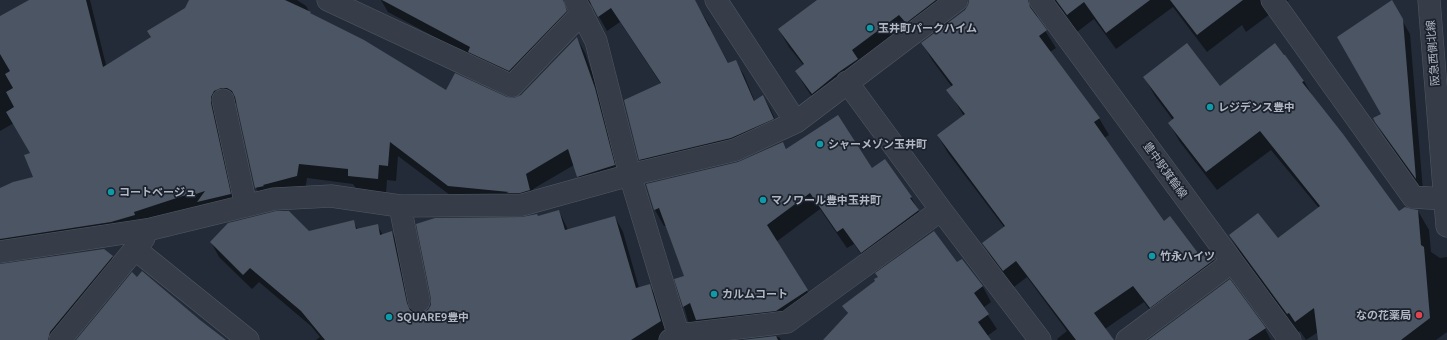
<!DOCTYPE html>
<html>
<head>
<meta charset="utf-8">
<style>
	body { margin:0 }
	canvas { display:block; background:#232b38 }
</style>
</head>
<body>
<canvas width="1447" height="340"></canvas>
<script>
const ctx = document.querySelector('canvas').getContext('2d');
ctx.lineJoin = 'round';
function fill(path, color) {
  ctx.fillStyle = color;
  ctx.fill(path, 'evenodd');
}
function poly(rows) {
  const path = new Path2D();
  for (const r of rows) {
    path.moveTo(r[0], r[1]);
    for (let i = 2; i < r.length; i += 2) path.lineTo(r[i], r[i + 1]);
  }
  return path;
}
function stroke(path, color, width, dash) {
  ctx.strokeStyle = color;
  ctx.lineWidth = width;
  ctx.lineCap = dash ? 'butt' : 'round';
  ctx.setLineDash(dash || []);
  ctx.stroke(path);
}
function drawText(font, color, halo, rows, align = 'center') {
  ctx.font = font + ' Ubuntu,"Noto Sans JP",sans-serif';
  ctx.lineWidth = 3.5;
  ctx.setLineDash([]);
  ctx.textBaseline = 'middle';
  ctx.strokeStyle = halo;
  ctx.fillStyle = color;
  for (const [text, x, y, turn = 0] of rows) {
    ctx.save();
    ctx.translate(x, y);
    ctx.rotate((+turn || 0) * Math.PI / 180);
    ctx.textAlign = isNaN(turn) ? turn : align;
    if (halo) ctx.strokeText(text, 0, 0);
    ctx.fillText(text, 0, 0);
    ctx.restore();
  }
}
fill(poly([
	[31,0,90,0,106,65,151,38,186,9,190,0,297,0,306,6,312,16,447,91,515,99,522,95,577,38,585,53,603,104,622,180,587,191,578,176,574,165,533,189,538,205,458,201,398,156,396,181,387,180,386,193,357,190,353,184,307,178,305,191,265,203,256,188,238,104,230,102,238,209,0,251,0,189,34,177,32,153,14,123,0,131,0,16],
	[381,0,694,0,710,26,709,27,729,64,735,61,744,75,755,102,763,96,771,110,781,133,648,174,640,160,661,84,620,22,607,31,593,6,591,4,584,2,518,85,472,57,388,12],
	[819,0,1289,0,1246,32,1242,25,1207,52,1173,7,1116,49,1094,19,1077,32,1061,9,1056,5,1038,12,1037,18,1056,48,1050,52,1099,118,1109,135,1104,138,1164,223,1201,258,1214,260,1224,276,1160,324,1144,302,1105,329,1113,340,1058,340,1057,339,1067,331,1027,277,1014,287,993,260,983,244,1004,227,948,153,938,136,964,116,948,90,952,87,932,60,922,43,966,10,970,5,966,4,822,111,806,88,796,72,804,66,789,47,779,30],
	[1391,1,1410,34,1423,191,1384,136,1376,122,1382,114],
	[1285,56,1304,81,1313,97,1398,212,1418,211,1429,230,1431,252,1440,258,1447,257,1447,332,1436,340,1319,340,1318,332,1306,340,1300,331,1298,333,1241,254,1230,236,1278,240,1319,208,1271,150,1217,190,1180,142,1169,123,1173,120,1155,96,1144,77,1220,87],
	[783,143,787,150,872,169,911,197,928,228,871,269,854,244,847,248,820,209,776,242,817,307,698,338,688,321,676,279,685,277,666,226,664,226,655,210,738,163],
	[559,211,568,230,615,217,623,232,639,288,650,286,658,300,670,340,316,340,320,337,311,326,259,282,252,289,219,257,211,242,308,232,353,221,358,230,377,225,383,235,392,232,400,247,414,313,421,314,428,311,538,217],
	[112,257,120,271,64,340,0,340,0,265],
	[962,260,983,287,991,302,983,308,997,329,987,336,990,340,824,340,848,314,844,306,957,264],
	[1265,329,1271,340,1150,340],
	[779,337,781,340,750,340]
]), '#0007');
fill(poly([
	[29,0,86,0,103,67,151,37,147,31,185,8,189,0,285,0,311,12,310,13,364,40,446,90,455,73,507,97,514,98,521,95,577,37,595,88,615,165,577,177,568,149,526,174,530,190,520,193,506,193,509,192,448,186,390,142,388,166,379,165,378,179,348,176,348,169,299,164,297,176,263,185,264,186,255,188,235,97,232,91,227,88,221,88,214,91,211,97,211,103,231,194,197,202,205,191,196,194,195,192,134,212,135,215,111,222,0,239,0,188,13,182,33,177,24,155,30,153,6,112,14,107,6,92,13,88,5,74,10,71,0,54,0,16],
	[382,0,563,0,567,11,509,71,468,52,470,47],
	[589,0,695,0,728,63,736,60,754,101,763,95,774,119,731,138,639,160,624,100,661,83,611,8,598,17],
	[817,0,936,0,906,23,899,15,852,50,858,59,839,72,812,94,795,71,804,64,778,29],
	[969,0,1028,0,1030,7,1047,30,1039,36,1100,118,1094,122,1164,221,1170,216,1201,257,1209,251,1215,259,1150,308,1133,286,1094,313,1114,340,1076,340,1016,261,1003,271,982,243,1005,226,937,135,965,114,946,90,953,85,921,43,965,10,968,5],
	[1056,0,1150,0,1106,33,1084,2,1067,15],
	[1170,0,1243,0,1197,35],
	[1392,0,1403,19,1416,179,1375,122,1373,118,1381,114,1337,37],
	[1187,43,1220,86,1275,43,1284,55,1285,55,1304,81,1302,82,1343,134,1399,211,1405,207,1412,209,1418,210,1421,245,1424,247,1430,318,1401,340,1318,340,1314,308,1295,322,1289,313,1287,314,1229,235,1258,213,1278,238,1320,206,1260,131,1206,172,1168,123,1174,118,1143,77],
	[838,115,872,168,885,159,912,197,910,198,919,210,861,253,843,228,837,232,810,193,767,225,808,290,776,311,696,320,690,303,683,307,674,279,684,276,659,208,654,210,646,184,738,162,783,142,786,149],
	[559,210,565,230,615,216,636,288,650,284,661,321,631,340,325,340,301,311,250,268,243,275,210,242,228,223,276,211,289,211,309,231,354,220,356,229,378,224,380,235,392,231,407,303,410,310,415,313,421,313,428,310,431,305,431,299,416,224,435,218,522,217,537,214,538,216],
	[934,231,957,262,962,259,983,286,974,293,989,314,978,322,991,340,823,340,848,313,842,306,875,281,874,279,878,277,875,273],
	[104,249,113,256,50,332,48,340,0,340,0,264],
	[142,271,200,320,226,340,76,340,132,272,137,277],
	[1230,279,1266,328,1248,340,1148,340],
	[776,336,778,340,742,340]
]), '#4b5563');
const minor = poly([
	[328,0,512,86,582,13],
	[575,0,596,41,630,175,680,340],
	[716,0,796,122],
	[1040,0,1290,340],
	[1272,0,1413,197,1445,199],
	[1429,0,1447,226],
	[847,82,941,210,1040,340],
	[223,100,246,206],
	[400,206,419,301],
	[135,249,248,340],
	[0,252,151,229,274,199,331,196,400,206,522,205,630,175,735,150,796,122,957,0],
	[60,340,144,238],
	[670,340,679,335,787,322,941,210],
	[1127,340,1232,262]
]);
stroke(minor, '#515863', 23);
stroke(minor, '#363d48', 22);
for (const [x, y, r, color] of [
	[870,28,4,"#0f9aa8"],
	[1210,107,4,"#0f9aa8"],
	[820,144,4,"#0f9aa8"],
	[111,192,4,"#0f9aa8"],
	[763,200,4,"#0f9aa8"],
	[1152,256,4,"#0f9aa8"],
	[714,294,4,"#0f9aa8"],
	[1419,315,4,"#e0444e"],
	[389,317,4,"#0f9aa8"]
]) {
  const dot = new Path2D();
  dot.arc(x, y, r, 0, 2 * Math.PI);
  ctx.fillStyle = color;
  ctx.fill(dot);
  stroke(dot, '#1b222d', 1.5);
}
drawText('bold 11px', '#b1b8c4', '#1b222d', [
	["玉井町パークハイム",878,28],
	["レジデンス豊中",1218,107],
	["シャーメゾン玉井町",828,144],
	["コートベージュ",119,192],
	["マノワール豊中玉井町",771,200],
	["竹永ハイツ",1160,256],
	["カルムコート",722,294],
	["なの花薬局",1411,315,"right"],
	["SQUARE9豊中",397,317]
], 'left');
drawText('11px', '#b1b8c4', '#1b222d', [
	["阪急西側北線",1433,53,-94],
	["豊中駅箕輪線",1165,170,54]
]);
</script>
</body>
</html>
